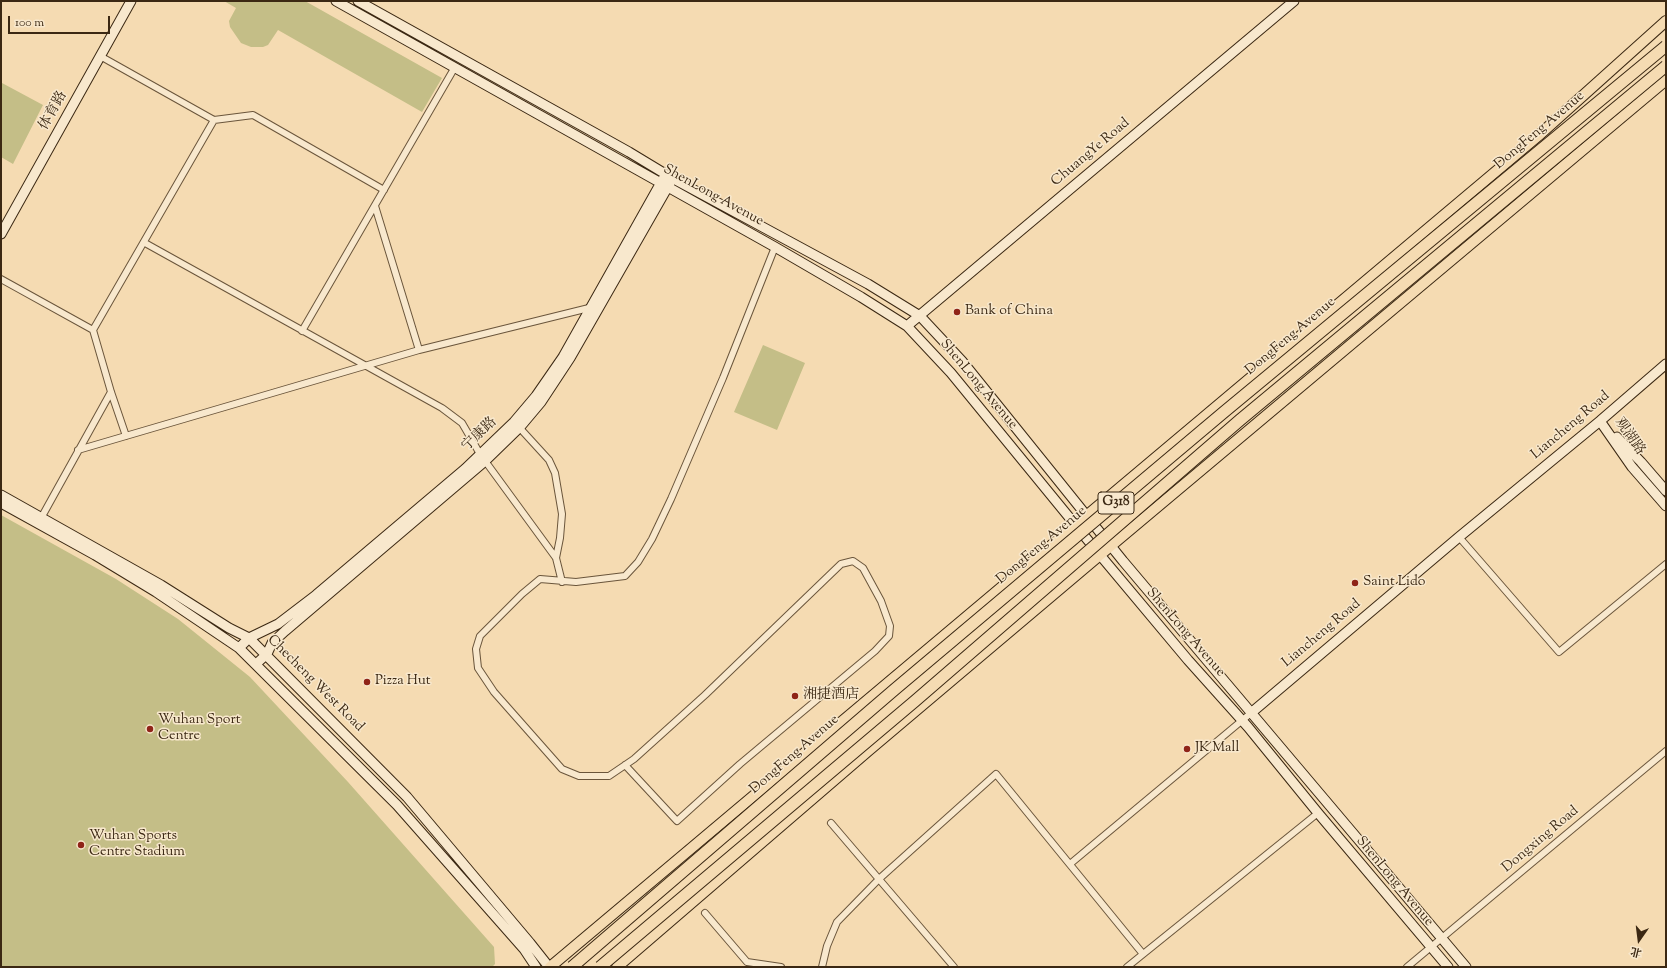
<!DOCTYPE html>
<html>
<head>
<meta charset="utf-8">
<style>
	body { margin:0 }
	#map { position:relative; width:1667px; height:968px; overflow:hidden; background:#f5dbb2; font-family:"Sorts Mill Goudy","Noto Serif SC",serif }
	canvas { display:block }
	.frame { position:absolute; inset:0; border:2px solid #3b2813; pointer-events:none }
	.north { position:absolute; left:1619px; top:920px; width:40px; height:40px; -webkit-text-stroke:3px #f8e8cd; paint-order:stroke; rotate:194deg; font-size:11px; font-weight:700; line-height:16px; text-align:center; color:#3b2813 }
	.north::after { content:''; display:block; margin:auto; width:14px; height:18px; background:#3b2813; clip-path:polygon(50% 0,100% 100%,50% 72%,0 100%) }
	.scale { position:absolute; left:8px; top:16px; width:102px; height:18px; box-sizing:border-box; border:2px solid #3b2813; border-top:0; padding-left:5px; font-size:12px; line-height:14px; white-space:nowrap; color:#3b2813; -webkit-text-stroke:3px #f8e8cd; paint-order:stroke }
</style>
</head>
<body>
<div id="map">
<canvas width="1667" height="968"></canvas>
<div class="frame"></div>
<div class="north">北</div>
<div class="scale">100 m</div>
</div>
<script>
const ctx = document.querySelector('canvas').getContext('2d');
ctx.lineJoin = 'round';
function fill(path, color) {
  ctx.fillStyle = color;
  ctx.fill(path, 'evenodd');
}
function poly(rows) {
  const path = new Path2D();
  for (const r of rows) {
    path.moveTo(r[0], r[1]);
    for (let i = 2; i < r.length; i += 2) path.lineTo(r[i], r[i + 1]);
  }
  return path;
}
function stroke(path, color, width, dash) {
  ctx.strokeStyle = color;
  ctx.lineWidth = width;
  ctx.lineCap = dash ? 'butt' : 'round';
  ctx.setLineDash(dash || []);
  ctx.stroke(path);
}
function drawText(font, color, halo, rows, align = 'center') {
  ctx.font = font + ' "Sorts Mill Goudy","Noto Serif SC",serif';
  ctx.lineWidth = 3;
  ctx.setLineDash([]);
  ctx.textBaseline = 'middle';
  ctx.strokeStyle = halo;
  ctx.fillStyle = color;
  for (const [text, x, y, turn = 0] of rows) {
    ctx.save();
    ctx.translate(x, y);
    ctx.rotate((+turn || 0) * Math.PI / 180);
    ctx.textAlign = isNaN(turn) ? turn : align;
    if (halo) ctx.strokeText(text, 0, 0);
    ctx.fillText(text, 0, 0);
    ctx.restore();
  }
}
fill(poly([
	[224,1,305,1,442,78,422,112,278,30,268,45,263,47,251,47,241,43,230,27,229,21,236,8],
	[2,83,43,105,13,164,1,157],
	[763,345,805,363,777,430,734,412],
	[1,515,116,579,178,619,250,677,348,782,494,947,495,964,492,967,1,967]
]), '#c4be87');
const street = poly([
	[100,56,214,120,253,115,384,190],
	[375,206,419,350],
	[145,243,442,408,462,423,480,454,556,558,562,582],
	[1,279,93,330,111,392,126,436],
	[93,330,214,120],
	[302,331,455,67],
	[517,425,549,460,555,473,562,514,560,538,556,558],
	[78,450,419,350,593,307],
	[40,520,111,392],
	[1459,537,1559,652,1666,564],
	[625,765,677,821,740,764,875,651,889,636,890,626,881,601,863,568,853,561,841,564,705,695,634,759,609,776,579,776,562,769,494,692,478,668,476,649,480,636,522,594,540,579,576,582,625,576,638,562,652,539,671,499,723,378,775,247],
	[831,823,954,967],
	[1070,864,1251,713],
	[705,913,747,962,781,967],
	[822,967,827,946,837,922,879,879,996,774,1143,954],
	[1127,967,1318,813],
	[1407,967,1666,751]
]);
const secondary = poly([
	[336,1,775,247,861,297,907,326,951,373,1100,555,1188,660,1248,727,1318,813,1448,967],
	[358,1,629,152,672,178,868,284,920,316,962,361,1123,561,1466,967],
	[1,234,131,1],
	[907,326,1294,1],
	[1600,421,1632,467,1666,506],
	[1617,437,1641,462,1666,491],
	[1,495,161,585,229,628,249,638,407,797,530,943,549,967],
	[1,503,95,555,156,592,239,648,397,805,524,949,536,967],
	[239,648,249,638,278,624,316,595,465,469,514,422,536,396,563,357,663,179],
	[256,664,267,654,272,643,285,631,485,461,520,427,541,402,570,358,670,183],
	[1251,713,1459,537,1600,421,1666,364]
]);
const primary = poly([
	[550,967,1538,136,1666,21],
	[617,967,868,751,1100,555,1666,80]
]);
stroke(street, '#6a553b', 8);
stroke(secondary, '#3b2813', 11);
stroke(primary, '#3b2813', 12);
stroke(street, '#f8e8cd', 6);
stroke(secondary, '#f8e8cd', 9);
stroke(primary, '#f5dbb2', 10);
const highwayBridge = poly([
	[572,967,894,690,1224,412,1666,46],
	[600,967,915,701,1240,420,1666,66]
]);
stroke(highwayBridge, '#3b2813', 13, []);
stroke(highwayBridge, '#f5dbb2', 11);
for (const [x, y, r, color] of [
	[957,312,4,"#8f2418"],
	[1355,583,4,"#8f2418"],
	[367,682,4,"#8f2418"],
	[795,696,4,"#8f2418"],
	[150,729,4,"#8f2418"],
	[1187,749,4,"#8f2418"],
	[81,845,4,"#8f2418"]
]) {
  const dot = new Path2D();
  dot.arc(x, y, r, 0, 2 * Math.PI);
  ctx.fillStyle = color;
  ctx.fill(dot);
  stroke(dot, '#f8e8cd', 1.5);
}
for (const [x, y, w] of [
	[1116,503,36]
]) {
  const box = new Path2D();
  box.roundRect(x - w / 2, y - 11, w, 22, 3);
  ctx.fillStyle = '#f8e8cd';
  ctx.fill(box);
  stroke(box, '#3b2813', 1);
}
drawText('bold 13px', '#3b2813', null, [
	["G318",1116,503]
]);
drawText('14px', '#3b2813', '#f8e8cd', [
	["体育路",54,111,-61],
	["DongFeng Avenue",1540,131,-40],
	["ChuangYe Road",1091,153,-40],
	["ShenLong Avenue",713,196,29],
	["DongFeng Avenue",1291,337,-40],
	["ShenLong Avenue",978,385,50],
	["Liancheng Road",1571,426,-40],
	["宁康路",480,435,-44],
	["观湖路",1629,437,55],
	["DongFeng Avenue",1042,546,-40],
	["ShenLong Avenue",1185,633,49],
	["Liancheng Road",1322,634,-40],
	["Checheng West Road",315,684,45],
	["DongFeng Avenue",795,755,-41],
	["Dongxing Road",1541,840,-40],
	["ShenLong Avenue",1394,882,50]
]);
drawText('14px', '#3b2813', '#f8e8cd', [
	["Bank of China",965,312],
	["Saint Lido",1363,583],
	["Pizza Hut",375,682],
	["湘捷酒店",803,696],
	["Wuhan Sport",158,721],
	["Centre",158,737],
	["JK Mall",1195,749],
	["Wuhan Sports",89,837],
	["Centre Stadium",89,853]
], 'left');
</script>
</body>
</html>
